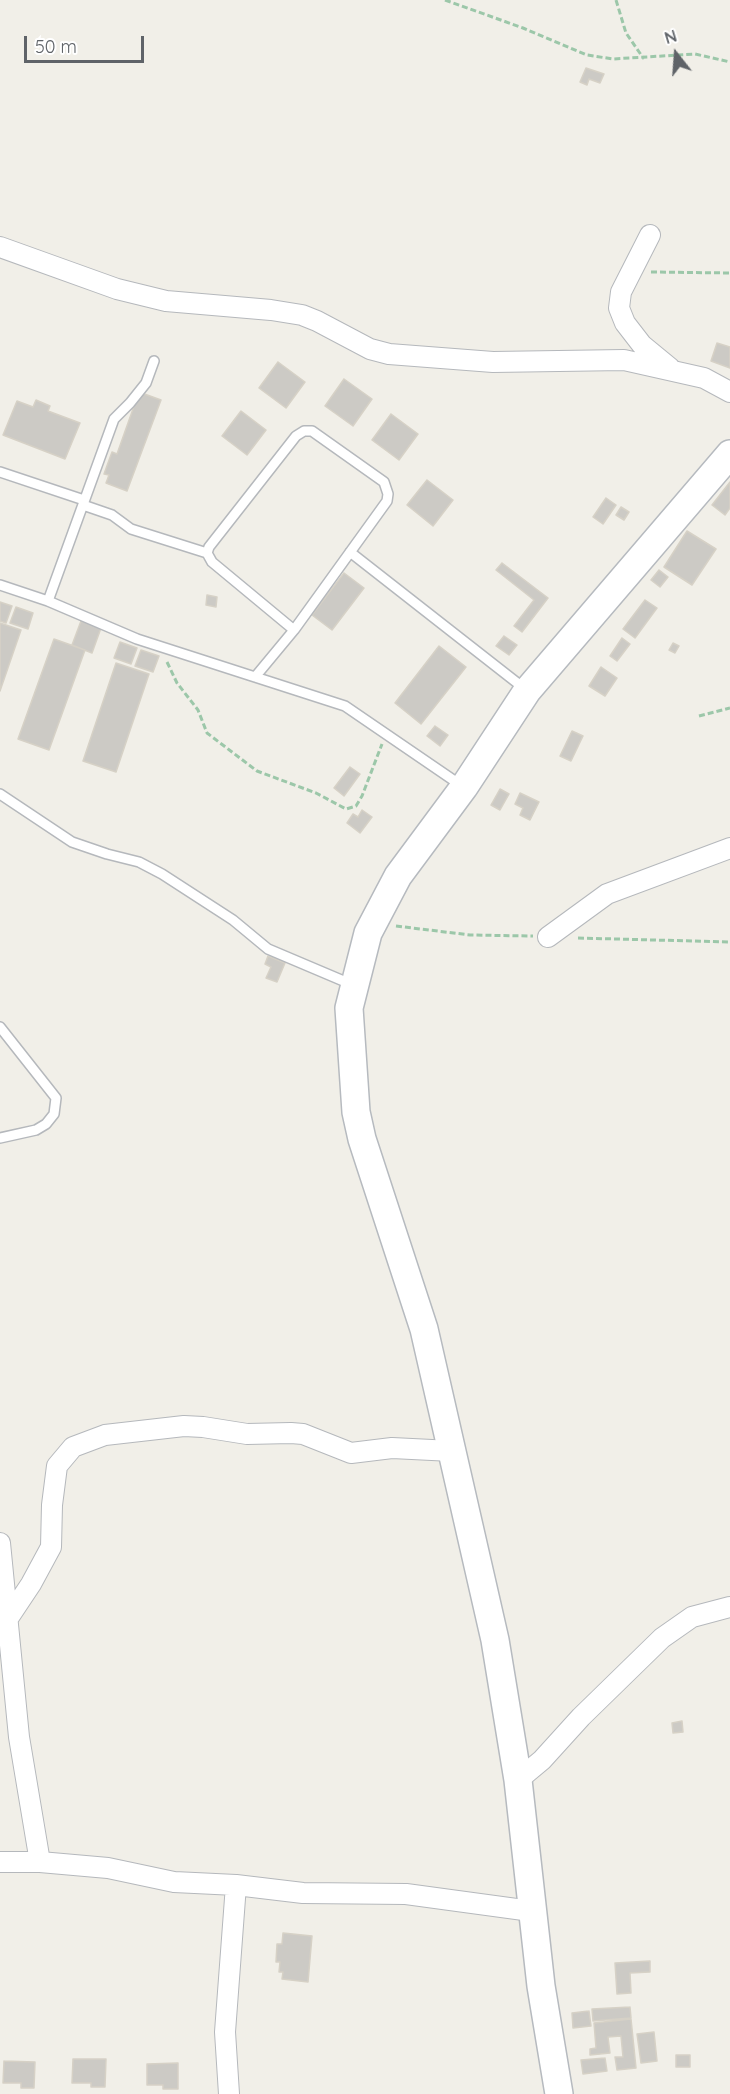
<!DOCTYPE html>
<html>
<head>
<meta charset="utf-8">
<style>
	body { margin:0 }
	#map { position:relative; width:730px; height:2094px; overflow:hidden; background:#f1efe8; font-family:Quicksand,sans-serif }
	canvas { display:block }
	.north { position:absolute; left:646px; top:24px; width:60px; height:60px; -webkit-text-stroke:4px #fff; paint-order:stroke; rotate:343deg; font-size:16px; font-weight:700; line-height:24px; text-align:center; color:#5f6368 }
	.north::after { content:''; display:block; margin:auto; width:21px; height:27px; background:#5f6368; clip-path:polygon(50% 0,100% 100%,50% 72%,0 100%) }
	.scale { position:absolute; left:24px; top:36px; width:120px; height:27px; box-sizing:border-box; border:3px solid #5f6368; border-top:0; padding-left:8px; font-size:18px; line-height:21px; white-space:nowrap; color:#5f6368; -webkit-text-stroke:4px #fff; paint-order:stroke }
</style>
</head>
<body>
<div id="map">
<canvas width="730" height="2094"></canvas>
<div class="north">N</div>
<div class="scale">50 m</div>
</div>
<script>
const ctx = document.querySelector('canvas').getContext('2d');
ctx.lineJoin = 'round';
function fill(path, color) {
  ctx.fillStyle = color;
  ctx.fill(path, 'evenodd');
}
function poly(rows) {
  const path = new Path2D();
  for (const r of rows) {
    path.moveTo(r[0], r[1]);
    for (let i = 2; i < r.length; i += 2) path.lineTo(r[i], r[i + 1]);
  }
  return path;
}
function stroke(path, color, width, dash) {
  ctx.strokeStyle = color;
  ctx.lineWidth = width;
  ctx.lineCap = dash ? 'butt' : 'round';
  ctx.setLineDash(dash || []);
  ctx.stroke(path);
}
const building = poly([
	[586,68,604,74,600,83,589,79,587,85,580,82,586,68],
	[717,343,730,347,730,368,711,361,717,343],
	[278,362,305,382,286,408,259,388,278,362],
	[344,379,372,399,353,426,325,406,344,379],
	[139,392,161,400,127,491,106,483,109,475,104,474,112,452,117,454,139,392],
	[36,400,50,406,48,411,80,423,65,459,3,435,17,401,33,407,36,400],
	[241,411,266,430,247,455,222,436,241,411],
	[391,414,418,434,399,460,372,440,391,414],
	[427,480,453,500,433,526,407,505,427,480],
	[730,482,730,508,725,515,712,505,730,482],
	[606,498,616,505,603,524,593,517,606,498],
	[621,507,629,512,624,520,616,515,621,507],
	[687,531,716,549,692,585,664,567,687,531],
	[502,563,548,598,522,632,514,626,534,600,496,570,502,563],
	[659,570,668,577,660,587,651,580,659,570],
	[344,573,364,588,332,630,312,615,344,573],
	[207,595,217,597,216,607,206,605,207,595],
	[645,600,657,608,635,638,623,629,645,600],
	[0,602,12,606,6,623,0,621,0,602],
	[16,607,33,613,28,629,10,623,16,607],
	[81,621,101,628,92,653,72,645,81,621],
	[0,623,21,630,0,691,0,623],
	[504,636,517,645,509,655,496,646,504,636],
	[622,638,630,644,617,661,610,656,622,638],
	[54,639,85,650,49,750,18,739,54,639],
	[120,642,137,648,131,664,114,658,120,642],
	[673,643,679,646,675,653,669,650,673,643],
	[439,646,466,667,421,724,395,703,439,646],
	[141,650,159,656,153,672,135,666,141,650],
	[116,663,149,674,116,772,83,761,116,663],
	[601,667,617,678,605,696,589,686,601,667],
	[435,726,448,735,440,746,427,736,435,726],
	[572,731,583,736,571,761,560,756,572,731],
	[350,767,360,774,344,796,334,788,350,767],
	[500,789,509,794,500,810,491,805,500,789],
	[520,793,539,802,530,820,520,815,523,808,515,804,520,793],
	[362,810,372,817,360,833,347,823,353,814,358,817,362,810],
	[268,956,285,963,277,982,266,978,271,967,265,964,268,956],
	[682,1721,683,1732,673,1733,672,1723,682,1721],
	[283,1933,312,1936,308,1982,282,1979,283,1972,279,1972,280,1962,276,1962,277,1944,282,1944,283,1933],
	[650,1961,650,1972,630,1973,631,1993,617,1994,615,1963,650,1961],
	[630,2007,631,2018,593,2021,592,2009,630,2007],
	[589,2011,591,2026,573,2028,572,2013,589,2011],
	[631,2019,636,2068,617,2070,615,2057,623,2057,621,2036,608,2037,610,2053,590,2055,590,2049,596,2048,594,2023,631,2019],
	[654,2032,657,2061,641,2063,637,2034,654,2032],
	[676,2055,690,2055,690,2067,676,2067,676,2055],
	[605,2058,607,2071,583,2074,581,2060,605,2058],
	[73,2059,106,2059,105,2087,91,2087,91,2083,72,2083,73,2059],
	[4,2061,35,2062,34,2088,21,2088,21,2083,3,2083,4,2061],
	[178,2063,178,2089,163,2089,163,2085,147,2085,147,2064,178,2063]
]);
fill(building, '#cccac5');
stroke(building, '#d6d1c6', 1.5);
const lane = poly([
	[0,472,84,500],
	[83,505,112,515,131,529,207,553],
	[350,552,525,689],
	[0,585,48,601,137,639,345,706,462,786],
	[48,601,114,419,130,403,146,383,154,361],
	[255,677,294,630,387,501,388,494,384,482,312,431,304,431,296,436,209,547,207,553,212,562,294,630],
	[0,794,72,842,107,854,139,862,162,874,233,920,268,949,353,985],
	[0,1027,56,1098,54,1114,46,1124,36,1130,0,1138]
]);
const street = poly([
	[650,235,621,292,619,308,625,323,642,345,670,368],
	[0,247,117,289,166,301,271,310,302,315,317,321,370,349,389,354,493,362,624,360,704,378,730,392],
	[548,937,607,894,730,848],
	[0,1543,19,1737,40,1862],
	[9,1617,31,1584,51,1547,52,1505,57,1466,73,1447,105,1435,184,1426,203,1427,247,1434,291,1433,303,1434,351,1453,392,1448,452,1451],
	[518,1780,542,1760,581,1717,662,1638,692,1617,730,1607],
	[0,1862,40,1862,108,1868,174,1882,236,1885,303,1893,406,1894,531,1911],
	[229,2094,225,2032,236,1885]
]);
const secondary = poly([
	[559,2094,541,1986,518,1780,495,1640,424,1329,362,1139,356,1112,349,1008,368,933,398,876,464,787,527,691,730,454]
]);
stroke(lane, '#b5b8bc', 12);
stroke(street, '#b5b8bc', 22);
stroke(secondary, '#b6babf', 30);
stroke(poly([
	[445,0,523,28,587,55,613,59,695,54,730,62],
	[616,0,626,33,644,59],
	[651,272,730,273],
	[167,662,177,683,198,710,207,733,257,771,316,793,346,809,356,806,362,796,382,744],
	[699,716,730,708],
	[396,926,470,935,533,936],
	[578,938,730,942]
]), '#9cc7a9', 3, [6, 3]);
stroke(lane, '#fff', 9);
stroke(street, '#fff', 20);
stroke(secondary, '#fff', 27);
</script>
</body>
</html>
